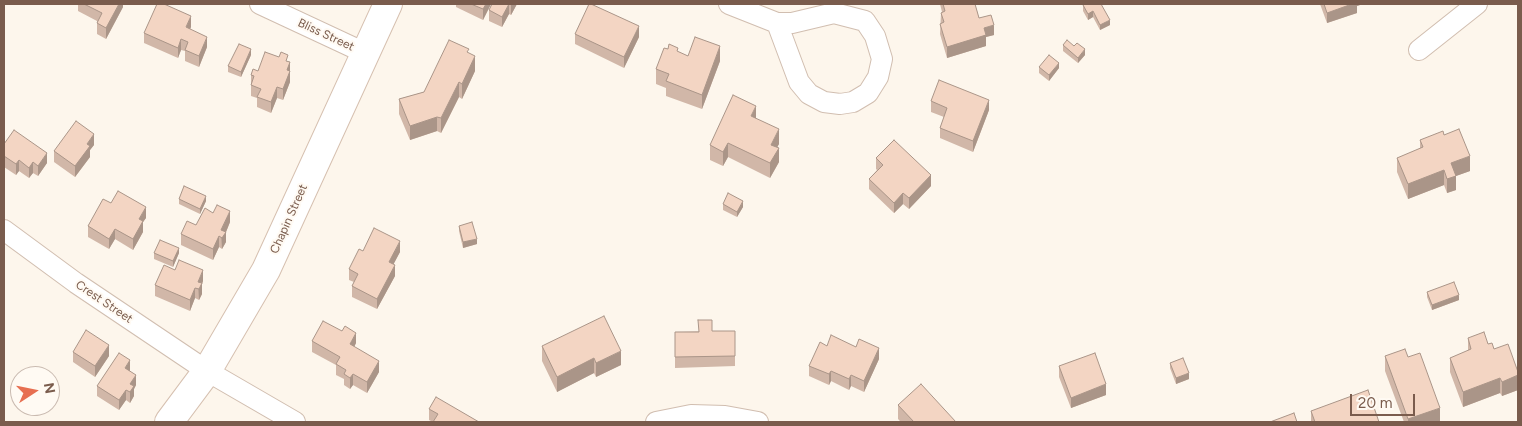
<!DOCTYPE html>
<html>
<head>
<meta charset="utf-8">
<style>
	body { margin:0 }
	#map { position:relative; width:1522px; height:426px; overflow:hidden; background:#fdf6ec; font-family:Figtree,sans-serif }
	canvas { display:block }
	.frame { position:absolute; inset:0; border:5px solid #7a5c4d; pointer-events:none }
	.north { position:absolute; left:10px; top:366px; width:50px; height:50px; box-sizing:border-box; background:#fffaf3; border:1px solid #cabbb1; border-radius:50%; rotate:79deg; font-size:14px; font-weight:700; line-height:20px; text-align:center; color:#7a5c4d }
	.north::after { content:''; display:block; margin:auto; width:18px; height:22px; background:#e76f51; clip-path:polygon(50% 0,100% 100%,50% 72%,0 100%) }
	.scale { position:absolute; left:1350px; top:394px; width:65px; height:22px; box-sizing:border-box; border:2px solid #7a5c4d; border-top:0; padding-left:6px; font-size:15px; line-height:18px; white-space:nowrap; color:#7a5c4d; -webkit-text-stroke:4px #fffaf3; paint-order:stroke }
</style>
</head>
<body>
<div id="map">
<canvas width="1522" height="426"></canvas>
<div class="frame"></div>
<div class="north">N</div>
<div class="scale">20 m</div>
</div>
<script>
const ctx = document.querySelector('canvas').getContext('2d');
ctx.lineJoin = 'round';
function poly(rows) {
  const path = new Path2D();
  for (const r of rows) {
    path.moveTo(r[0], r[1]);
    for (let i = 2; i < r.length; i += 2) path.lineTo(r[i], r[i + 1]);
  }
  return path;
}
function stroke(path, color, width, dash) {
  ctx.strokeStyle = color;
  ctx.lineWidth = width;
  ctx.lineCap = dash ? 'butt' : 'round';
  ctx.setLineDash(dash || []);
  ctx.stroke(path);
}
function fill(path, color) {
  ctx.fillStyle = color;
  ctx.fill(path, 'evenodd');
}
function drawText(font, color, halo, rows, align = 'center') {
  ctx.font = font + ' Figtree,sans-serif';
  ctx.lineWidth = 4;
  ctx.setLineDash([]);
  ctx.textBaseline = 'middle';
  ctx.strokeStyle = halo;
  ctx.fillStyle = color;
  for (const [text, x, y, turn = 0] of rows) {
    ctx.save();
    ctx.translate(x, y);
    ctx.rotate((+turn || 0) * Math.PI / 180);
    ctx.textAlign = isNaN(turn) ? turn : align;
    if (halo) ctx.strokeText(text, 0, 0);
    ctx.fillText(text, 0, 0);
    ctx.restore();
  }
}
const street = poly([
	[260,4,365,53],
	[729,4,777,23,792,23,834,13,865,21,875,36,882,59,878,77,868,93,853,102,840,104,824,102,809,94,799,82,777,23],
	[1419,50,1477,4],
	[4,230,76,283,207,371,295,422],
	[656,422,691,415,725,416,758,422]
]);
const secondary = poly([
	[169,422,207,371,266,270,388,4]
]);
stroke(street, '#d1beb0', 22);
stroke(secondary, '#d6c0b0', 30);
stroke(street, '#fff', 20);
stroke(secondary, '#fff', 28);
fill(poly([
	[78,4,123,4,123,7,106,39,97,34,97,21,78,11],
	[456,4,491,4,483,20,456,7],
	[492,4,517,4,511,15,509,14,502,27,489,21,489,10],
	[940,4,975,4,979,18,994,35,986,37,986,46,947,58,940,34,941,13,942,12],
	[1085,4,1110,25,1100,30,1093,17,1088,20,1083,11,1083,5],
	[1320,4,1363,4,1357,6,1357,13,1327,23],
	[191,27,190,29,207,47,199,67,185,61,185,51,181,50,178,58,144,43,144,33],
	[575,34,639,37,624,68,575,44],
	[1063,45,1085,55,1078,63,1063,51],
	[678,52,688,56,720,61,702,109,666,96,666,88,656,84,656,69],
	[469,53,475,71,462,99,459,97,441,133,437,131,410,140,399,114,399,99,424,92],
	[251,55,241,77,228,72,228,66],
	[288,62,290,62,290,82,283,100,277,98,271,113,257,107,257,98,251,96,251,75,258,71],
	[1039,67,1059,68,1049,81,1039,73],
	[931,101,989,110,973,152,940,138,940,128,944,117,931,112],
	[756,118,779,144,777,147,779,162,770,178,728,157,723,166,710,160,710,145],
	[1444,135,1470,171,1456,176,1456,190,1447,193,1444,185,1408,199,1397,172,1397,158,1420,149,1420,140],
	[4,144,47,163,38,176,33,173,29,178,19,171,16,175,4,167],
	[94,145,90,150,90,157,75,177,54,162,54,151],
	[876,158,931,186,909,209,903,204,894,213,869,189,869,179,877,170,876,169],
	[179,199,206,201,200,214,179,204],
	[723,204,743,207,737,217,723,210],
	[146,218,143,222,143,232,133,250,115,239,109,249,88,237,88,226],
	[230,222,226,232,226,242,222,249,219,247,213,260,181,245,181,234],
	[459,226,477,244,463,248,459,231],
	[363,251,400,252,393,264,395,276,377,309,352,297,352,286,354,282,349,280,349,269],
	[154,253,179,253,173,267,154,259],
	[175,270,203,281,202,284,202,294,199,300,195,298,190,311,155,296,155,285],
	[1427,292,1459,300,1432,310,1427,297],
	[712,331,735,331,735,366,675,368,675,332],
	[1468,338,1488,344,1518,372,1518,390,1502,396,1500,393,1463,407,1450,372,1450,358,1468,351],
	[312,341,356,343,354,347,379,372,367,393,353,385,350,389,344,385,344,379,336,375,336,365,312,352],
	[542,346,621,365,596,377,594,373,557,392,542,361],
	[827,346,879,359,864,392,851,386,849,390,831,381,829,385,809,376,809,366],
	[73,352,109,356,95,377,73,362],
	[1385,356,1408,357,1440,422,1404,422,1385,371],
	[1170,363,1189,379,1176,384,1170,368],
	[1059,366,1106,395,1071,408,1059,377],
	[130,371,136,385,134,389,134,396,130,403,126,400,119,410,97,396,97,386],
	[898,405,956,422,901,422,898,419],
	[429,409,479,422,433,422,429,420],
	[1311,411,1379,422,1311,422]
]), '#d1b7a8');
fill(poly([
	[119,4,123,4,123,7,106,39,106,28],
	[486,4,491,4,483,20,483,9],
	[509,4,509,14,502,27,502,17],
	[512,4,517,4,511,15,511,5],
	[1352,4,1363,4,1357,6,1357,13,1327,23,1327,13],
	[1093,11,1093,17,1088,20,1088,14],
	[191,16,191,27,186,38,186,27],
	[1110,20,1110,25,1100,30,1100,25],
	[994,25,994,35,986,37,986,46,947,58,947,47,984,28],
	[639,26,639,37,624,68,624,57],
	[207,37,207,47,199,67,199,56],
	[181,39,181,50,178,58,178,48],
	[720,46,720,61,702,109,702,95],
	[251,49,251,55,241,77,241,72],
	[1085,49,1085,55,1078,63,1078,58],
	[475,56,475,71,462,99,462,84],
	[290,62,290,82,283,100,283,89,287,70],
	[1059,63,1059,68,1049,81,1049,75],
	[459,82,459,97,441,133,441,118],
	[277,87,277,98,271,113,271,102],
	[989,100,989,110,973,152,973,141],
	[756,106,756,120,751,116],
	[437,117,437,131,410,140,410,126],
	[779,129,779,144,771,159,771,145],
	[94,134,94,145,90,150,90,157,75,177,75,166,87,144],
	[728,143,728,157,723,166,723,152],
	[779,148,779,162,770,178,770,163],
	[47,153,47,163,38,176,38,166],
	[1470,156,1470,171,1456,176,1456,190,1447,193,1447,179,1451,163],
	[19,160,19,171,16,175,16,164],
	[33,162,33,173,29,178,29,168],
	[1444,170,1444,185,1408,199,1408,184],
	[931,175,931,186,909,209,909,198],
	[903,193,903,204,894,213,894,203],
	[206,196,206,201,200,214,200,209],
	[743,201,743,207,737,217,737,212],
	[146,207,146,218,143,222,143,232,133,250,133,239,139,219],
	[230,211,230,222,226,232,226,242,222,249,221,230],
	[115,229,115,239,109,249,109,239],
	[219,236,219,247,213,260,213,249],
	[477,239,477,244,463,248,463,242],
	[400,241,400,252,389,273,389,262],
	[179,248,179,253,173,267,173,261],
	[395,265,395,276,377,309,377,299],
	[203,270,203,281,202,284,202,294,199,300,198,282],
	[195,288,195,298,190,311,190,300],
	[1459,295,1459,300,1432,310,1432,305],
	[356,333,356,343,350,355,350,344],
	[109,345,109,356,95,377,95,366],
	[879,348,879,359,864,392,864,381],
	[621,351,621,365,596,377,596,363],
	[594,358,594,373,557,392,557,377],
	[130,360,130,371,125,378,125,368],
	[379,361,379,372,367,393,367,382],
	[831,371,831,381,829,385,829,374],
	[1189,373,1189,379,1176,384,1176,378],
	[353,374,353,385,350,389,350,378],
	[136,375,136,385,134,389,134,396,130,403,130,384],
	[851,375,851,386,849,390,849,379],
	[1518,375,1518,390,1502,396,1502,382],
	[1500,378,1500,393,1463,407,1463,392],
	[1106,384,1106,395,1071,408,1071,398],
	[126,390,126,400,119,410,119,400],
	[1440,408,1440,422,1408,422,1408,419]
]), '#aa9588');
const building = poly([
	[84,4,119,4,106,28,97,23,102,13,84,4],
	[157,4,164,4,191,16,186,27,207,37,199,56,185,50,188,42,181,39,178,48,144,33,157,4],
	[471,4,486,4,483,9,471,4],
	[492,4,509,4,502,17,489,10,492,4],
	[589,4,591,4,639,26,624,57,575,34,589,4],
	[943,4,975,4,979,18,991,15,994,25,984,28,986,35,947,47,940,24,944,22,941,13,945,11,943,4],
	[1085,4,1101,4,1110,20,1100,25,1093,11,1088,14,1083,5,1085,4],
	[1324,4,1352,4,1327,13,1324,4],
	[695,37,720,46,702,95,666,81,669,74,656,69,664,48,668,49,669,44,678,48,677,51,688,56,695,37],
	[449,40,469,49,467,52,475,56,462,84,459,82,441,118,437,117,410,126,399,99,424,92,449,40],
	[1067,40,1074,46,1077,43,1085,49,1078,58,1063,45,1067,40],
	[239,44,251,49,241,72,228,66,239,44],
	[265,52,279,57,281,52,288,55,286,61,290,62,287,70,290,71,283,89,277,87,271,102,257,97,261,89,251,85,254,76,251,75,253,69,258,71,265,52],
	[1049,55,1059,63,1049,75,1039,67,1049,55],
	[939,80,989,100,973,141,940,128,947,108,931,101,939,80],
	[733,95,756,106,751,116,779,129,771,145,779,148,770,163,728,143,723,152,710,145,733,95],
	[76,121,94,134,87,144,90,146,75,166,54,151,76,121],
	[1459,129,1470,156,1451,163,1456,176,1447,179,1444,170,1408,184,1397,158,1423,147,1420,140,1443,131,1444,135,1459,129],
	[14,130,47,153,38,166,33,162,29,168,19,160,16,164,4,156,4,144,14,130],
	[894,140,931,175,909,198,903,193,894,203,869,179,883,165,876,158,894,140],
	[184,186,206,196,200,209,179,199,184,186],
	[118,191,146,207,139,219,143,221,133,239,115,229,109,239,88,226,103,199,111,203,118,191],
	[728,193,743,201,737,212,723,204,728,193],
	[217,205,230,211,221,230,226,232,222,238,219,236,213,249,181,234,187,221,196,225,205,208,213,213,217,205],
	[472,222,477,239,463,242,459,226,472,222],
	[374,228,400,241,389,262,395,265,377,299,352,286,358,274,349,269,359,249,363,251,374,228],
	[160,240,179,248,173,261,154,253,160,240],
	[179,260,203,270,198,282,202,283,199,289,195,288,190,300,155,285,164,265,175,270,179,260],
	[1454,282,1459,295,1432,305,1427,292,1454,282],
	[604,316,621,351,596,363,594,358,557,377,542,346,604,316],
	[698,320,712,320,712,331,735,331,735,356,675,357,675,332,699,332,698,320],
	[323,321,342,331,345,326,356,333,350,344,379,361,367,382,353,374,350,378,344,374,346,370,336,364,340,357,312,341,323,321],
	[86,330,109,345,95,366,73,352,86,330],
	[1484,332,1488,344,1492,343,1494,349,1508,344,1518,372,1518,375,1502,382,1500,378,1463,392,1450,358,1471,349,1468,338,1484,332],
	[831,335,856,347,859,339,879,348,864,381,851,375,849,379,831,371,829,374,809,366,820,342,827,346,831,335],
	[1405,349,1408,357,1420,353,1440,408,1408,419,1385,356,1405,349],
	[119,353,130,360,125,368,136,375,130,384,134,386,130,392,126,390,119,400,97,386,119,353],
	[1095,353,1106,384,1071,398,1059,366,1095,353],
	[1183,358,1189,373,1176,378,1170,363,1183,358],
	[921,384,956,422,914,422,898,405,921,384],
	[1368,390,1379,422,1315,422,1311,411,1368,390],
	[436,397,479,422,433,422,438,414,429,409,436,397],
	[1294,413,1297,422,1270,422,1294,413]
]);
fill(building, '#f3d5c3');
stroke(building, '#aa9588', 1);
drawText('12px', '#7a5c4d', '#fffaf3', [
	["Bliss Street",326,35,25],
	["Chapin Street",289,219,-66],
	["Crest Street",104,302,34]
]);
</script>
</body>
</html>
